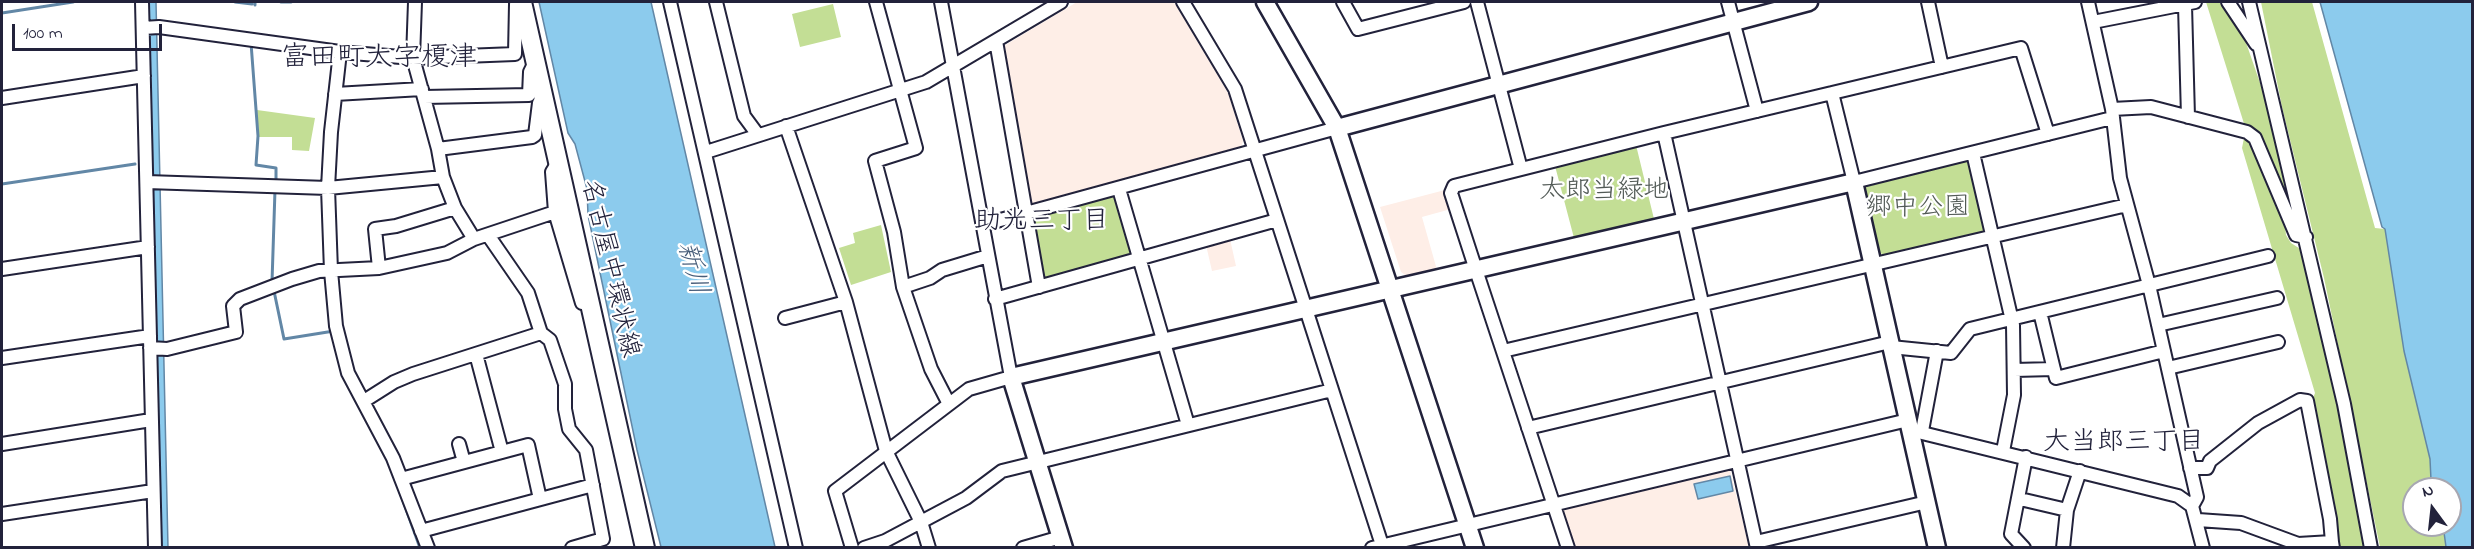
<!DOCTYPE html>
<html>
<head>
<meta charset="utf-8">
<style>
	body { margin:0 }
	#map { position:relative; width:2474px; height:549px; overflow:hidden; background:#fff; font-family:"Indie Flower",sans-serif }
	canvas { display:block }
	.frame { position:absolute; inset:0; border:3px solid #22223b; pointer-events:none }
	.north { position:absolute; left:2402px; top:477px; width:60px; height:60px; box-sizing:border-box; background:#fff; border:2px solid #a7a7b1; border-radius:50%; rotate:345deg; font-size:16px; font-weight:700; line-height:24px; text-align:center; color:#22223b }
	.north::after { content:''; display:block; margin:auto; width:21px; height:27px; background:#22223b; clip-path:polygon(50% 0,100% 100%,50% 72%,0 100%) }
	.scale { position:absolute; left:12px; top:24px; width:150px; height:27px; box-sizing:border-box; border:3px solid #22223b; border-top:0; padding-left:8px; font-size:18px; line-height:21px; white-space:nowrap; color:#22223b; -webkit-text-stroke:4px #fff; paint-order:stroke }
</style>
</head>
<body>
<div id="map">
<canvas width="2474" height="549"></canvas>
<div class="frame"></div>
<div class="north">N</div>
<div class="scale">100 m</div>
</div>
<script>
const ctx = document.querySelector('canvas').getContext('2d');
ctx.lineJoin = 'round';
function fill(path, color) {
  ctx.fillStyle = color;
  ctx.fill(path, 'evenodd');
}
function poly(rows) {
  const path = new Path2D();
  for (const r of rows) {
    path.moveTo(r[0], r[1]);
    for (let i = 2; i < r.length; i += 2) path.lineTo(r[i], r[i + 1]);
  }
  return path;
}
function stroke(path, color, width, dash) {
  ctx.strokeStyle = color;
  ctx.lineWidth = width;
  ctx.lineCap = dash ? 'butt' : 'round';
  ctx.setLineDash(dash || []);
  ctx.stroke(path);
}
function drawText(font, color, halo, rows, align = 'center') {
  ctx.font = font + ' "Indie Flower","Klee One",sans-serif';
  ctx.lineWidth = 4.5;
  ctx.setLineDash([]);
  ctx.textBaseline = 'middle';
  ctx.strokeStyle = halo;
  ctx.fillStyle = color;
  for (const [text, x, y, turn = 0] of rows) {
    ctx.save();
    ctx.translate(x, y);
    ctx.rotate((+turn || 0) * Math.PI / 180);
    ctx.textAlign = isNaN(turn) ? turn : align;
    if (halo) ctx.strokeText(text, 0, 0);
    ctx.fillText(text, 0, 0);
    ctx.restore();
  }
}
fill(poly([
	[1077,2,1174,2,1228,93,1243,141,1241,147,1032,207,1028,204,1002,47],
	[1445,190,1451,209,1422,217,1437,270,1408,277,1401,272,1380,207],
	[1230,239,1236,266,1212,271,1206,245],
	[1730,470,1749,547,1571,547,1561,510]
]), '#feeee7');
fill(poly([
	[2206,2,2219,2,2243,34,2274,123,2300,229,2246,130],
	[2261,2,2312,2,2375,228,2385,229,2404,342,2430,459,2434,489,2414,489,2414,525,2443,525,2446,547,2380,547,2324,278,2282,107],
	[833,4,841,37,800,47,792,14],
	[257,110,315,118,309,151,292,150,292,137,259,137],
	[2244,138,2256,146,2284,214,2286,235,2291,243,2305,252,2339,404,2366,547,2337,547,2312,401,2315,393,2242,148],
	[1636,145,1654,219,1574,238,1555,166],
	[1967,159,1985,229,1983,233,1885,256,1879,252,1863,187,1866,183],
	[1112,196,1115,198,1132,253,1130,256,1045,280,1041,277,1033,219],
	[881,225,891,272,851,285,839,248,855,243,853,233]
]), '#c3de95');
const water = poly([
	[148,2,156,2,168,548,160,547,148,2],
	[539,2,651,2,775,547,661,547,637,450,588,215,587,189,575,144,568,133,539,2],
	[2320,2,2472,2,2472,547,2446,547,2443,525,2450,525,2450,489,2434,489,2431,480,2430,459,2404,351,2385,229,2382,227,2320,2],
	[1730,476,1733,491,1698,499,1694,484,1730,476]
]);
fill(water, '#8ccbed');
stroke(water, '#6287a6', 1.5);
stroke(poly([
	[235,2,252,4],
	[281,2,291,2],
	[255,5,255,2],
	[2,13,73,2],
	[251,43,258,136,256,165,276,168,276,181],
	[2,184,135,164],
	[272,282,275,190],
	[274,291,284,339,334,331],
	[397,484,420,548]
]), '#6287a6', 3);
const street = poly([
	[142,2,155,548],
	[415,2,413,58,438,149,443,177,455,208,474,239],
	[670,2,796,548],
	[716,2,744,116,758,135],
	[876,2,916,148,875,161,894,232,903,287,931,369,949,404],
	[1183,2,1235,89,1383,548],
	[1343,2,1358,29,1464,2],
	[1477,2,1521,169],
	[1728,2,1757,111],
	[1928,2,1942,67],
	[2088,2,2112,109,2120,178,2149,285,2197,497,2192,506],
	[2228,2,2256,44],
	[2249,2,2344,404,2371,548],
	[2185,5,2188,117],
	[2093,22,2195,2],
	[143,28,159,27,340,52,413,58,515,54,516,4,519,2],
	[996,41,1039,287],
	[340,52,331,132,328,188,331,271,336,326,348,373,393,458,428,548],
	[1832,93,1854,182,2112,118],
	[335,94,422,89],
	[424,97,529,95,530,72,535,62],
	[2,98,144,76],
	[2112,109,2151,107,2247,132,2255,138,2296,235,2306,237],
	[786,126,846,302,886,451,921,522,929,548],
	[1664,133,1757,548],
	[438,149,532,137,535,135,539,103,543,98],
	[706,152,926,82,1061,2],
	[1973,153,2013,325,2014,395,2003,451],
	[557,164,552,172,555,212,582,303],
	[147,182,328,188,443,177],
	[1119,189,1188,425],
	[982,225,1337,128],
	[488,235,528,293,541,333,550,340,565,384,565,409,569,429,586,450,603,539,572,548],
	[379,268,375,229,396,226,455,208],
	[2,269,148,247],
	[903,287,930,278,942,270,988,256],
	[995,299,1277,220],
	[2040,312,2056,378,2164,351],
	[785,318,846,302],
	[2158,325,2277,298],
	[1891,347,1951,353,1970,329,2268,256],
	[150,348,167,349,236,332,233,306,240,299,292,279,319,271,379,268,447,253,474,239,555,212],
	[1503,351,2127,205],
	[476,354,502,452],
	[2,358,150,336],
	[2168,368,2278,342],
	[2014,370,2054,369],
	[364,401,394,382,413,374,541,333],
	[1528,428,1890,342],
	[1910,430,2178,496,2192,506,2203,548],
	[1922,431,1937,351],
	[2,444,151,420],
	[459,444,464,462],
	[2190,468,2207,468,2210,461,2258,423,2300,400,2307,401,2330,519,2332,542],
	[401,479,528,445,540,499],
	[2020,499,2067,510],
	[2,514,153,491],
	[2198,520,2241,523,2298,544,2332,542,2333,548],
	[421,531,593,485],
	[1756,542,1927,502],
	[852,548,835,491,969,389,1011,377,941,2],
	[864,548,885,541,966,498,1002,471,1332,390],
	[1023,548,1061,537],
	[1372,548,1908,420],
	[1568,548,1476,270,1451,193,1454,186,1664,133,2021,48,2048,134],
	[2024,548,2011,534,2026,457],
	[2063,548,2067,510,2080,471]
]);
const secondary = poly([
	[1265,2,1337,128,1475,548],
	[1337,128,1809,2],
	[1064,548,1011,377,1854,182,1937,548]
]);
const primary = poly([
	[522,2,645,548]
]);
stroke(street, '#22223b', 16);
stroke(secondary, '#22223b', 21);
stroke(primary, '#22223b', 22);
stroke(street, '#fff', 12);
stroke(secondary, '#fff', 16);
stroke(primary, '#fff', 18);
drawText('26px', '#525a56', '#fff', [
	["太郎当緑地",1604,193],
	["郷中公園",1918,210]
]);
drawText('26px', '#22223b', '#fff', [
	["名古屋中環状線",608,269,77]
]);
drawText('27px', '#22223b', '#fff', [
	["助光三丁目",1042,224],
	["大当郎三丁目",2124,445]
]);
drawText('italic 27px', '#475d79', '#fff', [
	["新川",690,269,75]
]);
drawText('28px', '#22223b', '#fff', [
	["富田町大字榎津",379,60]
]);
</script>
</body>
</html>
